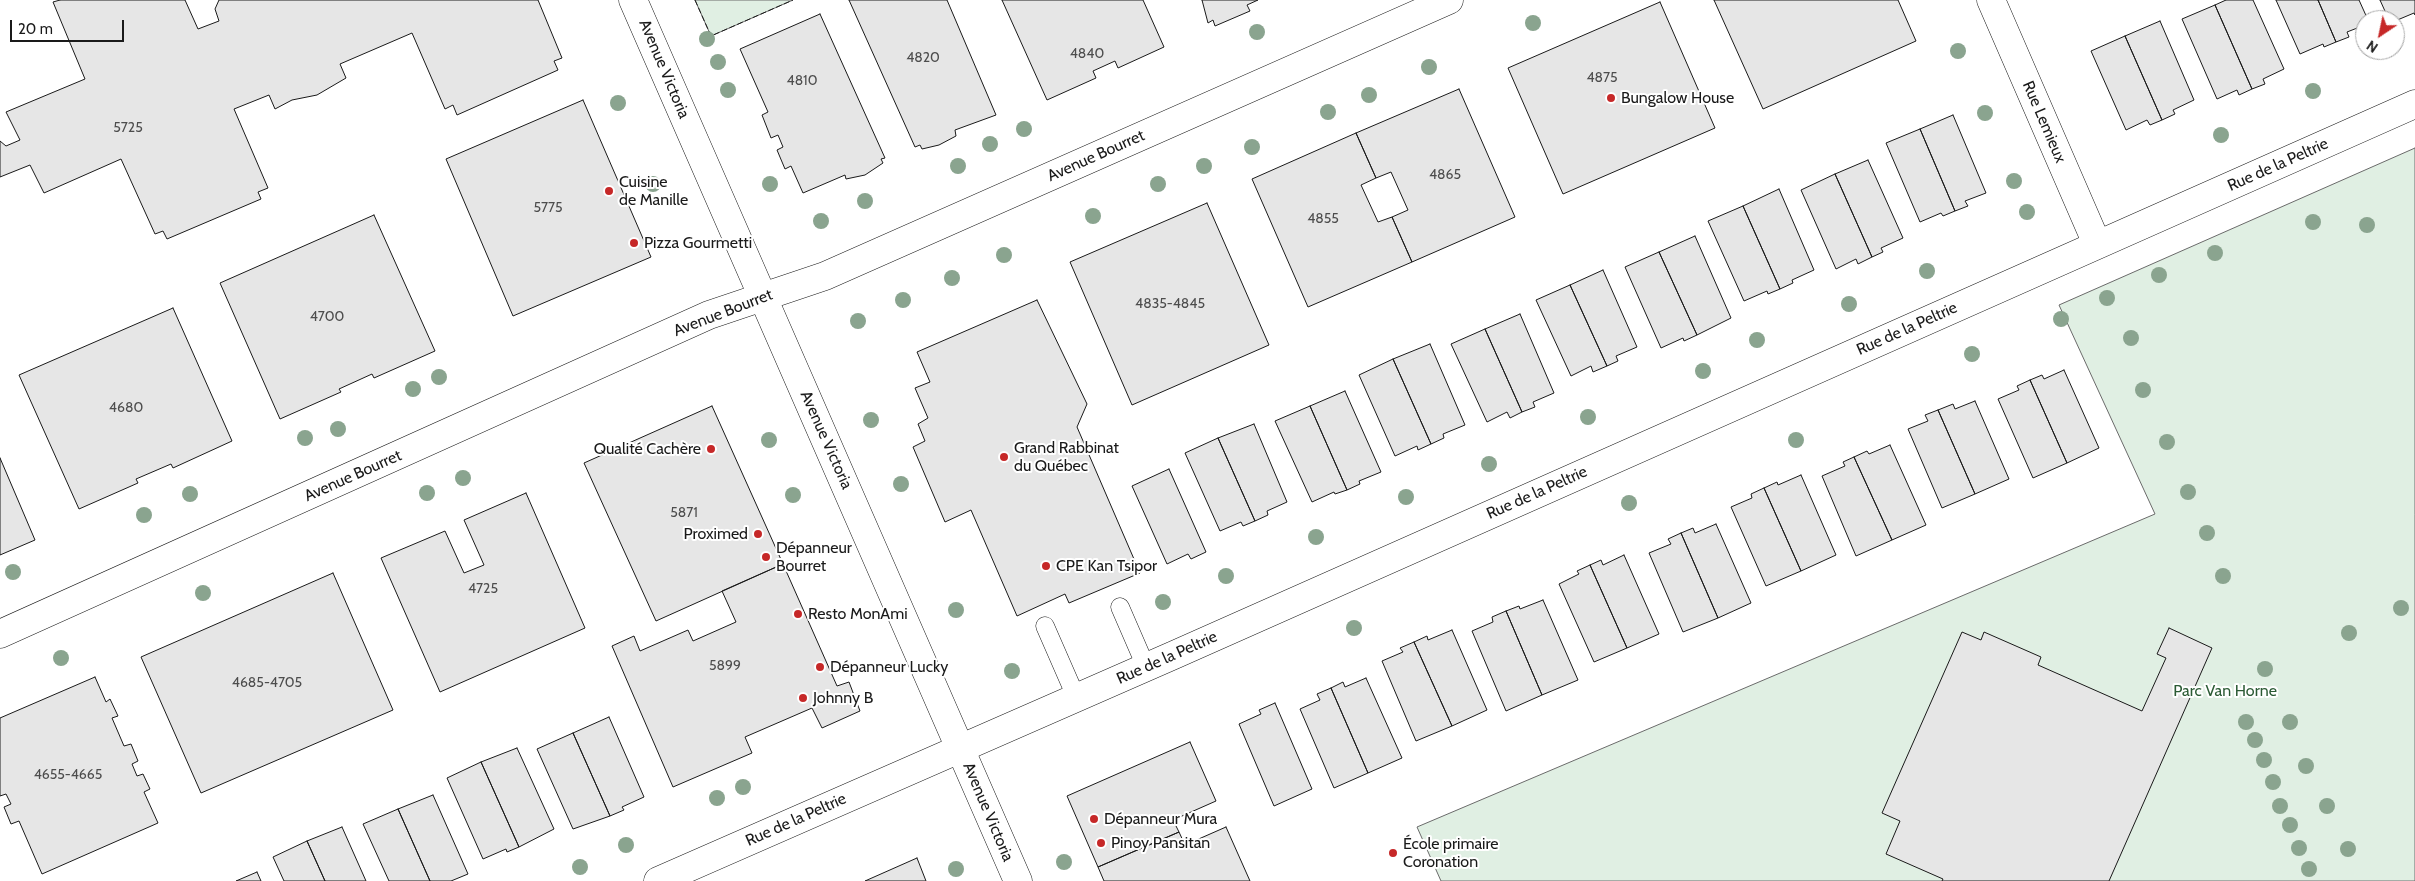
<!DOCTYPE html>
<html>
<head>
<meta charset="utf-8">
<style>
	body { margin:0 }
	#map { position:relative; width:2415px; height:881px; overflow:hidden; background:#fff; font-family:Cabin,sans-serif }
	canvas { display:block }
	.north { position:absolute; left:2355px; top:10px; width:50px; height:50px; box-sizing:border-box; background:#fff; border:1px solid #a3a3a3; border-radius:50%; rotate:214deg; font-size:14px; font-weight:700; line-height:20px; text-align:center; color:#1a1a1a }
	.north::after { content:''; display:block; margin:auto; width:18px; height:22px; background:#c62828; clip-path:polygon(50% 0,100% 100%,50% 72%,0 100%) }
	.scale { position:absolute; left:10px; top:20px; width:114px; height:22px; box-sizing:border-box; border:2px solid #1a1a1a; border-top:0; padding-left:6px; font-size:15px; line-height:18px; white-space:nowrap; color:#1a1a1a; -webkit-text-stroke:4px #fff; paint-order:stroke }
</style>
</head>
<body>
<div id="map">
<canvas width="2415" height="881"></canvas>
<div class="north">N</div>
<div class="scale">20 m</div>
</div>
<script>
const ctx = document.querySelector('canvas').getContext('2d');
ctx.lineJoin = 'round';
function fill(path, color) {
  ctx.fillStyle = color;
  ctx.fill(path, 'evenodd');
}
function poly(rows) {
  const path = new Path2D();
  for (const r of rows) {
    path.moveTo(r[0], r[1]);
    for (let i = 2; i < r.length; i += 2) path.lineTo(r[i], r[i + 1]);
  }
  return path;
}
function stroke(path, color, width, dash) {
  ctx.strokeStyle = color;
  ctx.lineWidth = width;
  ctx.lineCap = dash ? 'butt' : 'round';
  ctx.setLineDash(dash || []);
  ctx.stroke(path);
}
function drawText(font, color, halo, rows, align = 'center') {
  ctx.font = font + ' Cabin,sans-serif';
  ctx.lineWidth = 4;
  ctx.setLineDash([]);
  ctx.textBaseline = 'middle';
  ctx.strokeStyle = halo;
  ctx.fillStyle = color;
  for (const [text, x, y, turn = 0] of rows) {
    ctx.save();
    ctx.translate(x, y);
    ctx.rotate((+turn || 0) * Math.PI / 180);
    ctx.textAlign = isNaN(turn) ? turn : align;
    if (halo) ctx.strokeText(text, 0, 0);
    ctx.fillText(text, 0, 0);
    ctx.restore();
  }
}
const green = poly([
	[695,0,793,0,711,36,695,0],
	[2415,148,2415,881,1441,881,1417,827,2155,514,2059,305,2415,148]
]);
fill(green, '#e0efe3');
stroke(green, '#6a6a6a', 1);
const building = poly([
	[60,0,185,0,198,29,219,21,215,9,219,0,538,0,562,58,554,61,558,70,457,115,453,105,445,109,412,33,340,64,346,78,317,95,292,100,275,109,269,95,234,109,268,188,258,192,261,199,167,239,163,231,155,234,121,159,44,193,30,165,0,177,0,141,6,146,20,140,6,112,85,79,53,2,60,0],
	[849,0,947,0,996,115,955,130,956,136,939,145,922,149,920,145,915,147,849,0],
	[1002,0,1143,0,1164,47,1118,68,1115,61,1093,71,1096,78,1047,100,1002,0],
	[1202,0,1258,0,1247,5,1250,11,1215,26,1213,20,1208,23,1202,0],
	[1714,0,1898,0,1916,41,1763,109,1714,0],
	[2226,0,2253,0,2284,69,2263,79,2265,84,2252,89,2215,5,2226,0],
	[2276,0,2318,0,2336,42,2324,47,2323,44,2300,54,2276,0],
	[2318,0,2359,0,2368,20,2365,20,2365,25,2347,32,2349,37,2336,42,2318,0],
	[2380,0,2415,0,2415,15,2414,13,2395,21,2389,20,2380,0],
	[1660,2,1715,128,1563,194,1508,68,1660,2],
	[2215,5,2252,89,2239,95,2237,90,2217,99,2182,19,2215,5],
	[820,14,885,158,881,159,883,163,865,175,846,179,845,175,803,193,791,166,785,169,777,150,783,147,778,135,771,138,762,115,768,112,740,49,820,14],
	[2160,21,2194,100,2173,110,2175,114,2162,120,2125,36,2160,21],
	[2125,36,2162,120,2150,125,2147,120,2126,130,2091,51,2125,36],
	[1459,89,1515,217,1412,262,1392,217,1408,210,1391,172,1376,178,1356,133,1459,89],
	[583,100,651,257,513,316,446,159,583,100],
	[1953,115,1986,193,1965,201,1968,206,1955,211,1920,129,1953,115],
	[1920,129,1955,211,1943,216,1941,213,1920,222,1886,143,1920,129],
	[1356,133,1376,178,1361,185,1378,222,1392,217,1412,262,1308,307,1252,179,1356,133],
	[1868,160,1903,238,1881,248,1883,252,1872,257,1835,174,1868,160],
	[1835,174,1872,257,1858,264,1856,259,1836,269,1801,190,1835,174],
	[1779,189,1814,270,1792,280,1793,283,1780,289,1743,206,1779,189],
	[1207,203,1269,345,1132,405,1070,262,1207,203],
	[1743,206,1780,289,1768,294,1767,291,1744,301,1708,221,1743,206],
	[374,215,435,351,374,378,372,374,339,389,341,392,280,419,220,283,374,215],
	[1695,236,1731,318,1697,335,1659,252,1695,236],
	[1659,252,1697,335,1684,341,1683,338,1661,348,1625,267,1659,252],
	[1603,270,1637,347,1616,356,1618,361,1607,366,1570,285,1603,270],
	[1570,285,1607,366,1593,372,1591,366,1571,376,1536,300,1570,285],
	[1037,300,1087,404,1077,427,1140,573,1069,603,1065,594,1017,616,971,510,945,522,913,447,925,441,918,424,928,418,915,388,930,382,917,352,1037,300],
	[173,308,232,441,173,468,171,464,136,479,138,483,79,509,19,375,173,308],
	[1520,314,1554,393,1533,402,1535,407,1522,412,1485,329,1520,314],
	[1485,329,1522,412,1510,418,1507,412,1487,422,1451,344,1485,329],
	[1430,344,1465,425,1443,434,1444,438,1431,444,1393,359,1430,344],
	[1393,359,1431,444,1418,450,1417,446,1395,456,1359,375,1393,359],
	[2064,370,2099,448,2067,463,2030,380,2042,375,2044,379,2064,370],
	[2030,380,2067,463,2033,478,1998,399,2019,390,2017,386,2030,380],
	[1345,391,1381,472,1359,481,1360,484,1347,490,1310,406,1345,391],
	[1975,401,2009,479,1975,494,1938,410,1953,404,1955,409,1975,401],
	[712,406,783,564,656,621,584,463,712,406],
	[1310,406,1347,490,1335,494,1334,492,1312,502,1275,421,1310,406],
	[1938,410,1975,494,1942,508,1908,429,1928,421,1925,415,1938,410],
	[1254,424,1287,502,1267,511,1268,515,1255,521,1218,438,1254,424],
	[1218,438,1255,521,1243,526,1241,522,1220,531,1185,453,1218,438],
	[1890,445,1926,525,1892,540,1854,457,1867,451,1869,454,1890,445],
	[1854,457,1892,540,1856,556,1822,476,1845,466,1843,462,1854,457],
	[0,458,35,540,0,555,0,458],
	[1169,469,1206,552,1191,559,1188,554,1167,564,1132,486,1169,469],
	[1801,475,1836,555,1801,571,1764,488,1777,482,1778,485,1801,475],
	[1764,488,1801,571,1766,586,1731,507,1752,498,1751,494,1764,488],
	[526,493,585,628,440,692,381,558,445,531,464,573,484,565,464,520,526,493],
	[1716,524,1751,603,1718,618,1681,533,1693,528,1695,533,1716,524],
	[1681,533,1718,618,1683,632,1649,553,1671,544,1668,539,1681,533],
	[1624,555,1659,634,1627,648,1590,565,1601,560,1603,565,1624,555],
	[783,564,837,686,849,682,860,711,822,728,812,708,745,737,752,753,673,787,612,646,634,636,640,651,688,630,693,641,736,622,722,591,783,564],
	[1590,565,1627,648,1594,662,1559,584,1579,574,1577,571,1590,565],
	[333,573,393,710,201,793,141,657,333,573],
	[1543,600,1578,680,1542,695,1506,611,1519,606,1520,609,1543,600],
	[1506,611,1542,695,1506,711,1472,631,1493,622,1492,617,1506,611],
	[2169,628,2212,648,2109,881,1942,881,1943,879,1886,854,1900,821,1882,813,1962,632,1981,640,1984,632,2041,657,2038,665,2142,711,2166,658,2157,654,2169,628],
	[1452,630,1487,710,1452,726,1414,642,1427,636,1428,640,1452,630],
	[1414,642,1452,726,1416,741,1382,661,1403,652,1400,648,1414,642],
	[95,677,106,702,110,699,118,716,112,718,124,746,131,744,138,761,132,764,137,776,143,774,150,789,144,792,158,823,42,874,19,821,11,824,4,807,11,804,6,794,0,796,0,718,95,677],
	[1366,678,1402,758,1368,773,1331,688,1343,682,1345,687,1366,678],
	[1331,688,1368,773,1334,788,1300,709,1320,700,1317,694,1331,688],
	[1275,703,1312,789,1274,806,1239,724,1261,714,1259,710,1275,703],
	[609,717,644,797,622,807,624,810,610,816,573,733,609,717],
	[573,733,610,816,573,829,537,749,573,733],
	[1190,742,1216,801,1173,820,1179,832,1098,867,1067,796,1190,742],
	[517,748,554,829,519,847,481,762,517,748],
	[481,762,519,847,507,852,506,849,483,859,447,778,481,762],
	[433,795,468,874,451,881,430,881,398,809,433,795],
	[398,809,430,881,389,881,363,824,398,809],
	[342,827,366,881,325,881,307,841,342,827],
	[1226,827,1250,881,1104,881,1098,867,1179,832,1185,845,1226,827],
	[307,841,325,881,284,881,273,857,307,841],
	[917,858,926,881,865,881,917,858],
	[257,872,261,881,236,881,257,872]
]);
fill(building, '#e6e6e6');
stroke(building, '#1a1a1a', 1);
const lane = poly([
	[1120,607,1146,667],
	[1045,626,1076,697]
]);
const street = poly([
	[1991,0,2097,244],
	[0,634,709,315,825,276,1449,0],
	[658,881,1174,655,2415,104]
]);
const secondary = poly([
	[633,0,1018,881]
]);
stroke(lane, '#1a1a1a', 19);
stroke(street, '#1a1a1a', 29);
stroke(secondary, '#1a1a1a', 29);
stroke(lane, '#fff', 18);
stroke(street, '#fff', 28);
stroke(secondary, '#fff', 28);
stroke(poly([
	[695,0,711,36,793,0]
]), '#1a1a1a', 1, [6, 2.5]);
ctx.fillStyle = '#8aa48f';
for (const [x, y] of [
	[1533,23],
	[1257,32],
	[707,39],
	[1958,51],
	[718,62],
	[1429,67],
	[728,90],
	[2313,91],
	[1369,95],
	[618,103],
	[1328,112],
	[1985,113],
	[1024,129],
	[2221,135],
	[990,144],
	[1252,147],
	[958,166],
	[1204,166],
	[2014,181],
	[653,184],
	[770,184],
	[1158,184],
	[865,201],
	[2027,212],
	[1093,216],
	[821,221],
	[2313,222],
	[2367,225],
	[2215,253],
	[1004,255],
	[1927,271],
	[2159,275],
	[952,278],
	[2107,298],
	[903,300],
	[1849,304],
	[2061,319],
	[858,321],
	[2131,338],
	[1757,340],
	[1972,354],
	[1703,371],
	[439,377],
	[413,389],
	[2143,390],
	[1588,417],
	[871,420],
	[338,429],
	[305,438],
	[769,440],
	[1796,440],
	[2167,442],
	[1489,464],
	[463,478],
	[901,484],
	[2188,492],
	[427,493],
	[190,494],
	[793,495],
	[1406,497],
	[1629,503],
	[144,515],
	[2207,533],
	[1316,537],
	[13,572],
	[1226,576],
	[2223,576],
	[203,593],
	[1163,602],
	[2401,608],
	[956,610],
	[1354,628],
	[2349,633],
	[61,658],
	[2265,669],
	[1012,671],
	[2246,722],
	[2290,722],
	[2255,740],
	[2264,760],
	[2306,766],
	[2273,782],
	[743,787],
	[717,798],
	[2280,806],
	[2327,806],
	[2290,825],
	[626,845],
	[2299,848],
	[2348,849],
	[1064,862],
	[580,867],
	[956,869],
	[2309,869]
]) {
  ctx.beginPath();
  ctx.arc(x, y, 8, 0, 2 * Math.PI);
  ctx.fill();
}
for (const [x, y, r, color] of [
	[1611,98,5,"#c62828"],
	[609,191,5,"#c62828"],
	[634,243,5,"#c62828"],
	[711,449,5,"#c62828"],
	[1004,457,5,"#c62828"],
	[758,534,5,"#c62828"],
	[766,557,5,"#c62828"],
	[1046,566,5,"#c62828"],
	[798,614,5,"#c62828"],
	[820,667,5,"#c62828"],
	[803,698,5,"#c62828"],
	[1094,819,5,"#c62828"],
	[1101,843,5,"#c62828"],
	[1393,853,5,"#c62828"]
]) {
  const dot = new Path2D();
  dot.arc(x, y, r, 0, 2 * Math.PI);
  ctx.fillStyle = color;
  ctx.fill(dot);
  stroke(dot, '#fff', 2);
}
drawText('14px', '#4d4d4d', null, [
	["4840",1087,54],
	["4820",923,58],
	["4875",1602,78],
	["4810",802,81],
	["5725",128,128],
	["4865",1445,175],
	["5775",548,208],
	["4855",1323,219],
	["4835-4845",1170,304],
	["4700",327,317],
	["4680",126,408],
	["5871",684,513],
	["4725",483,589],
	["5899",725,666],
	["4685-4705",267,683],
	["4655-4665",68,775]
]);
drawText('16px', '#1a1a1a', '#fff', [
	["Avenue Victoria",664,69,67],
	["Rue Lemieux",2044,122,67],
	["Avenue Bourret",1096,156,-24],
	["Rue de la Peltrie",2278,165,-24],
	["Avenue Bourret",723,313,-21],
	["Rue de la Peltrie",1907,329,-24],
	["Avenue Victoria",826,440,66],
	["Avenue Bourret",353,476,-24],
	["Rue de la Peltrie",1537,493,-24],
	["Rue de la Peltrie",1167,658,-24],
	["Avenue Victoria",988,812,67],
	["Rue de la Peltrie",796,820,-24]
]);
drawText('16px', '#1a1a1a', '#fff', [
	["Bungalow House",1621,98],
	["Cuisine",619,182],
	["de Manille",619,200],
	["Pizza Gourmetti",644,243],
	["Grand Rabbinat",1014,448],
	["du Québec",1014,466],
	["Qualité Cachère",701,449,"right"],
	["Proximed",748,534,"right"],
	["Dépanneur",776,548],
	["Bourret",776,566],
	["CPE Kan Tsipor",1056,566],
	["Resto MonAmi",808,614],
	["Dépanneur Lucky",830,667],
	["Johnny B",813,698],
	["Dépanneur Mura",1104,819],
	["Pinoy Pansitan",1111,843],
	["École primaire",1403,844],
	["Coronation",1403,862]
], 'left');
drawText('16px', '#2b5a34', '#fff', [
	["Parc Van Horne",2225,691]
]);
</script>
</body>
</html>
